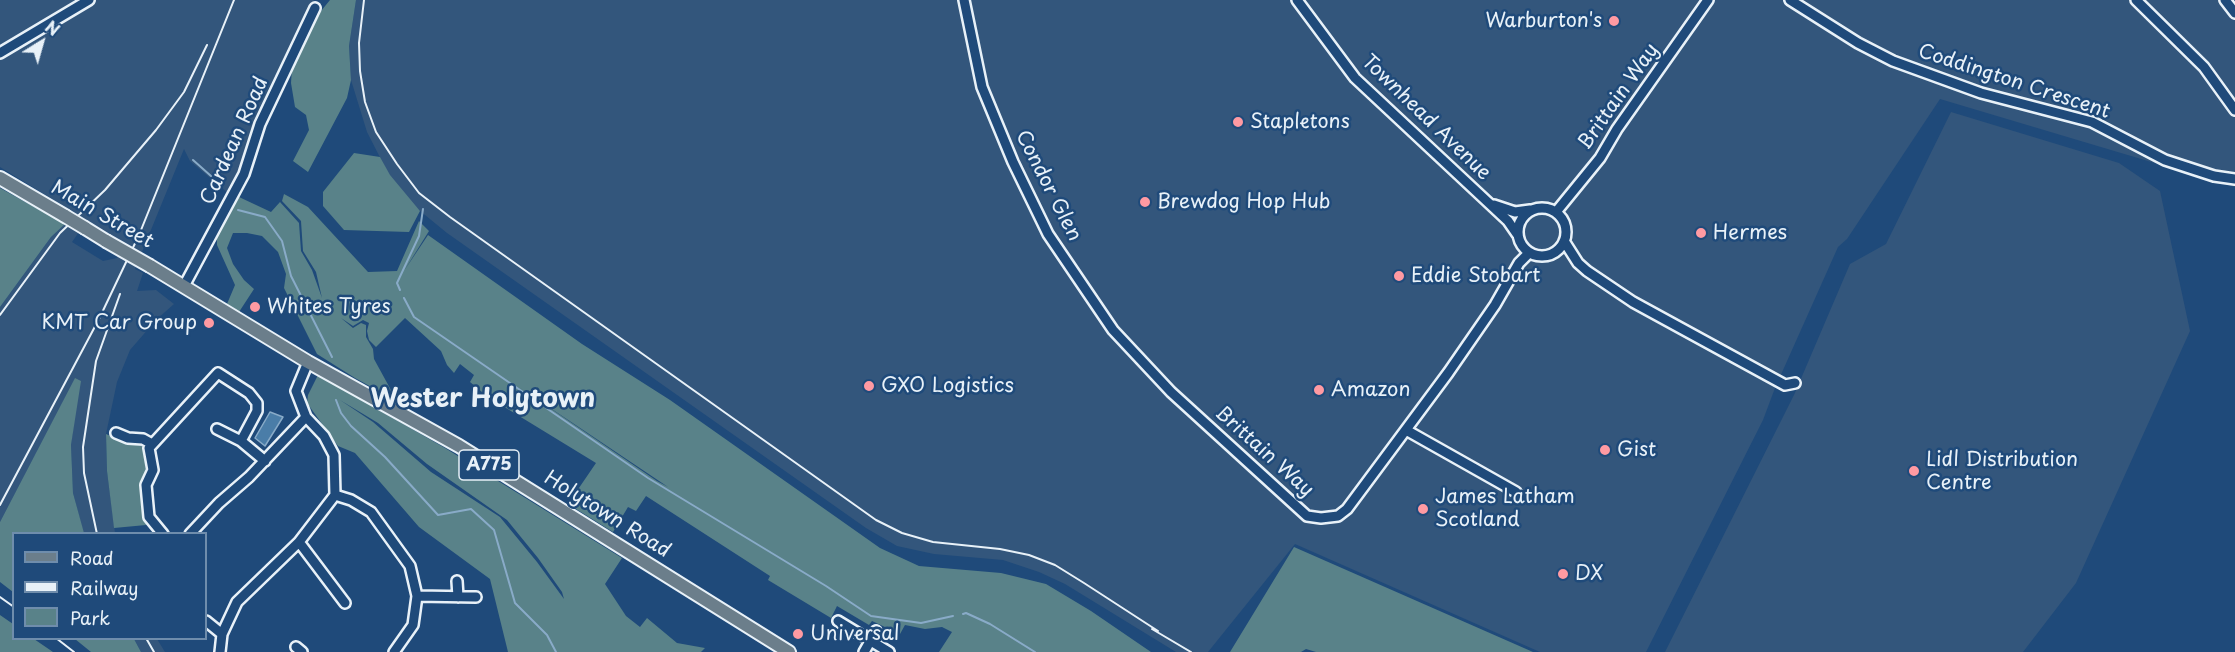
<!DOCTYPE html>
<html>
<head>
<meta charset="utf-8">
<style>
	body { margin:0 }
	#map { position:relative; width:2235px; height:652px; overflow:hidden; background:#1f4a7a; font-family:"Playpen Sans",sans-serif }
	canvas { display:block }
	.legend { position:absolute; left:12px; top:532px; width:195px; height:108px; box-sizing:border-box; background:#1f4a7a; border:2px solid #6f8dac; margin:0; padding:8px 10px; list-style:none; font-size:18px; color:#e8f1f8 }
	.legend li { display:flex; align-items:center; gap:12px; height:30px }
	.legend b { width:30px; border:2px solid #6f8dac }
	.north { position:absolute; left:12px; top:12px; width:60px; height:60px; -webkit-text-stroke:4px #1f4a7a; paint-order:stroke; rotate:37deg; font-size:16px; font-weight:700; line-height:24px; text-align:center; color:#e8f1f8 }
	.north::after { content:''; display:block; margin:auto; width:21px; height:27px; background:#e8f1f8; clip-path:polygon(50% 0,100% 100%,50% 72%,0 100%) }
</style>
</head>
<body>
<div id="map">
<canvas width="2235" height="652"></canvas>
<ul class="legend">
<li><b style="height:8px;background:#6b7e8b"></b>Road</li>
<li><b style="height:8px;background:#e8f1f8"></b>Railway</li>
<li><b style="height:16px;background:#598289"></b>Park</li>
</ul>
<div class="north">N</div>
</div>
<script>
const ctx = document.querySelector('canvas').getContext('2d');
ctx.lineJoin = 'round';
function fill(path, color) {
  ctx.fillStyle = color;
  ctx.fill(path, 'evenodd');
}
function poly(rows) {
  const path = new Path2D();
  for (const r of rows) {
    if (r.length === 3) {
      path.moveTo(r[0] + r[2], r[1]);
      path.arc(r[0], r[1], r[2], 0, 2 * Math.PI);
      continue;
    }
    path.moveTo(r[0], r[1]);
    for (let i = 2; i < r.length; i += 2) path.lineTo(r[i], r[i + 1]);
  }
  return path;
}
function stroke(path, color, width, dash) {
  ctx.strokeStyle = color;
  ctx.lineWidth = width;
  ctx.lineCap = dash ? 'butt' : 'round';
  ctx.setLineDash(dash || []);
  ctx.stroke(path);
}
function drawText(font, color, halo, rows, align = 'center') {
  ctx.font = font + ' "Playpen Sans",sans-serif';
  ctx.lineWidth = 5;
  ctx.setLineDash([]);
  ctx.textBaseline = 'middle';
  ctx.strokeStyle = halo;
  ctx.fillStyle = color;
  for (const [text, x, y, turn = 0] of rows) {
    ctx.save();
    ctx.translate(x, y);
    ctx.rotate((+turn || 0) * Math.PI / 180);
    ctx.textAlign = isNaN(turn) ? turn : align;
    if (halo) ctx.strokeText(text, 0, 0);
    ctx.fillText(text, 0, 0);
    ctx.restore();
  }
}
fill(poly([
	[0,0,314,0,274,92,251,131,241,167,228,193,190,161,184,149,135,269,143,273,137,291,156,290,174,304,156,320,130,350,117,382,106,434,107,471,115,533,84,533,83,531,73,493,71,445,75,414,75,379,0,522,0,307,51,237,65,224,79,232,72,242,103,261,117,258,124,243,0,167],
	[356,0,2235,0,2235,187,1940,99,1847,239,1838,247,1775,388,1763,420,1646,652,1540,652,1295,544,1208,652,1176,652,1065,584,1039,572,1003,560,934,554,897,546,866,528,447,233,414,206,389,175,367,132,351,80,349,46],
	[1951,112,2119,163,2160,191,2190,331,2076,583,2023,652,1665,652,1794,395,1850,264,1886,244],
	[134,639,157,639,165,652,141,652]
]), '#33567c');
fill(poly([
	[330,0,356,0,349,46,351,80,347,98,308,172,293,161,309,130,306,115,295,107,291,83,292,67,312,22],
	[354,153,380,157,390,175,420,211,409,232,344,230,323,206,323,192],
	[0,188,65,224,51,237,0,307],
	[284,194,308,207,368,272,397,271,419,221,429,231,404,271,428,235,582,344,670,400,880,548,919,566,1001,573,1046,584,1091,611,1151,652,939,652,952,632,942,627,925,629,905,625,900,634,872,621,869,625,837,606,831,618,768,580,770,576,646,496,636,511,628,507,613,532,568,504,596,463,488,397,470,382,474,375,460,364,454,373,447,365,441,351,405,318,376,347,369,340,367,331,369,323,363,320,353,326,341,318,353,328,361,323,366,325,366,337,373,349,374,359,397,401,355,378,317,354,284,288,286,274,278,252,262,236,247,233,233,233,227,248,233,264,244,280,254,289,239,312,227,304,235,285,217,245,217,234,239,197,271,212,280,202,299,223,301,251,312,270,322,298,316,272,303,251,301,221,282,201],
	[519,387,668,487,657,481],
	[318,375,445,448,622,558,605,584,626,616,640,627,647,618,677,643,705,648,701,652,508,652,490,579,419,527,355,453,338,446,307,403,308,395],
	[340,400,378,423,427,464,507,520,538,558,562,592,564,599,537,562,500,517,431,472,373,422],
	[75,378,81,381,71,445,73,493,84,533,14,534,13,592,0,582,0,522],
	[106,434,129,444,144,446,146,469,141,483,146,525,114,528,107,471],
	[1294,547,1533,652,1316,652,1306,649,1301,652,1230,652],
	[0,615,13,624,14,638,34,639,53,652,0,652],
	[75,639,134,639,141,652,91,652]
]), '#598289');
const water = poly([
	[270,412,283,417,265,446,255,438,270,412]
]);
fill(water, '#4a7da8');
stroke(water, '#89abc8', 1.5);
stroke(poly([
	[193,160,211,176],
	[238,210,265,217,282,241,291,276,332,357],
	[400,290,397,283,419,236,423,209],
	[404,298,414,317,648,478,826,586,871,616,921,623,953,616],
	[336,400,341,413,351,426,385,457,438,515,471,509,494,530,515,603,547,635,556,652],
	[963,614,966,613,990,624,1035,652]
]), '#89abc8', 2);
const minor = poly([
	[964,0,982,87,1013,162,1048,234,1113,330,1171,392,1307,516,1321,518,1338,516,1347,509,1448,373,1495,305,1519,263,1529,253],
	[1297,0,1355,78,1508,221,1517,234],
	[1790,0,1858,43,1893,61,1981,93,2092,122,2165,160,2214,176,2235,179],
	[2136,0,2204,67,2235,110],
	[2225,0,2235,13],
	[0,53,89,0],
	[1494,205,1515,212,1530,210],
	[1542,232,24],
	[1556,212,1600,158,1617,129,1708,0],
	[1564,241,1578,263,1587,271,1633,302,1785,385,1795,383],
	[184,286,244,174,260,124,315,8],
	[217,429,241,441],
	[1406,430,1516,492],
	[116,433,128,438,143,439,152,444],
	[335,495,351,500,371,512,410,566,417,596,413,625,394,652],
	[163,534,149,517,146,485,153,470,149,448,218,373,249,393,257,403,257,411,241,441,265,461],
	[190,534,219,503,249,477,306,417],
	[299,542,345,603],
	[457,581,458,597],
	[417,596,476,597],
	[206,621,222,634],
	[838,621,889,652],
	[296,647,302,652],
	[220,652,222,634,237,602,299,542,335,495,334,455,324,436,306,417,296,391,308,362],
	[864,652,876,631]
]);
const major = poly([
	[0,178,65,216],
	[85,228,106,241],
	[150,266,308,362,459,446,789,652]
]);
stroke(minor, '#e8f1f8', 14);
stroke(major, '#e8f1f8', 16);
stroke(minor, '#1f4a7a', 9);
stroke(major, '#6b7e8b', 12);
stroke(poly([
	[364,0,359,43,360,71,365,102,376,132,397,164,419,193,450,217,876,520,902,533,933,542,1000,549,1029,555,1055,565,1084,583,1158,631],
	[0,315,60,233,105,190,156,130,184,92,207,45],
	[0,505,99,319,139,235,234,0],
	[97,534,84,473,83,447,96,361,120,294],
	[0,597,14,607],
	[1152,629,1191,652],
	[56,638,74,652],
	[146,638,154,652]
]), '#e8f1f8', 2);
const majorBridge = poly([
	[65,216,85,228],
	[106,241,150,266]
]);
stroke(majorBridge, '#e8f1f8', 16, []);
stroke(majorBridge, '#6b7e8b', 12);
for (const [x, y, r, color] of [
	[1614,21,6,"#ff9aa2"],
	[1238,122,6,"#ff9aa2"],
	[1145,202,6,"#ff9aa2"],
	[1701,233,6,"#ff9aa2"],
	[1399,276,6,"#ff9aa2"],
	[255,307,6,"#ff9aa2"],
	[209,323,6,"#ff9aa2"],
	[869,386,6,"#ff9aa2"],
	[1319,390,6,"#ff9aa2"],
	[1605,450,6,"#ff9aa2"],
	[1914,471,6,"#ff9aa2"],
	[1423,509,6,"#ff9aa2"],
	[1563,574,6,"#ff9aa2"],
	[798,634,6,"#ff9aa2"]
]) {
  const dot = new Path2D();
  dot.arc(x, y, r, 0, 2 * Math.PI);
  ctx.fillStyle = color;
  ctx.fill(dot);
  stroke(dot, '#1f4a7a', 2);
}
for (const [x, y, w] of [
	[489,465,60]
]) {
  const box = new Path2D();
  box.roundRect(x - w / 2, y - 15, w, 30, 4.5);
  ctx.fillStyle = '#1f4a7a';
  ctx.fill(box);
  stroke(box, '#e8f1f8', 1.5);
}
drawText('bold 18px', '#e8f1f8', null, [
	["A775",489,465]
]);
drawText('20px', '#e8f1f8', '#1f4a7a', [
	["Warburton's",1602,21,"right"],
	["Stapletons",1250,122],
	["Brewdog Hop Hub",1157,202],
	["Hermes",1713,233],
	["Eddie Stobart",1411,276],
	["Whites Tyres",267,307],
	["KMT Car Group",197,323,"right"],
	["GXO Logistics",881,386],
	["Amazon",1331,390],
	["Gist",1617,450],
	["Lidl Distribution",1926,460],
	["Centre",1926,483],
	["James Latham",1435,497],
	["Scotland",1435,520],
	["DX",1575,574],
	["Universal",810,634]
], 'left');
drawText('20px', '#e8f1f8', '#1f4a7a', [
	["Coddington Crescent",2014,82,18],
	["Brittain Way",1619,97,-55],
	["Townhead Avenue",1426,118,44],
	["Cardean Road",235,141,-66],
	["Condor Glen",1048,186,63],
	["Main Street",102,215,30],
	["Brittain Way",1264,452,42],
	["Holytown Road",607,515,32]
]);
drawText('bold 26px', '#e8f1f8', '#1f4a7a', [
	["Wester Holytown",483,400]
]);
</script>
</body>
</html>
